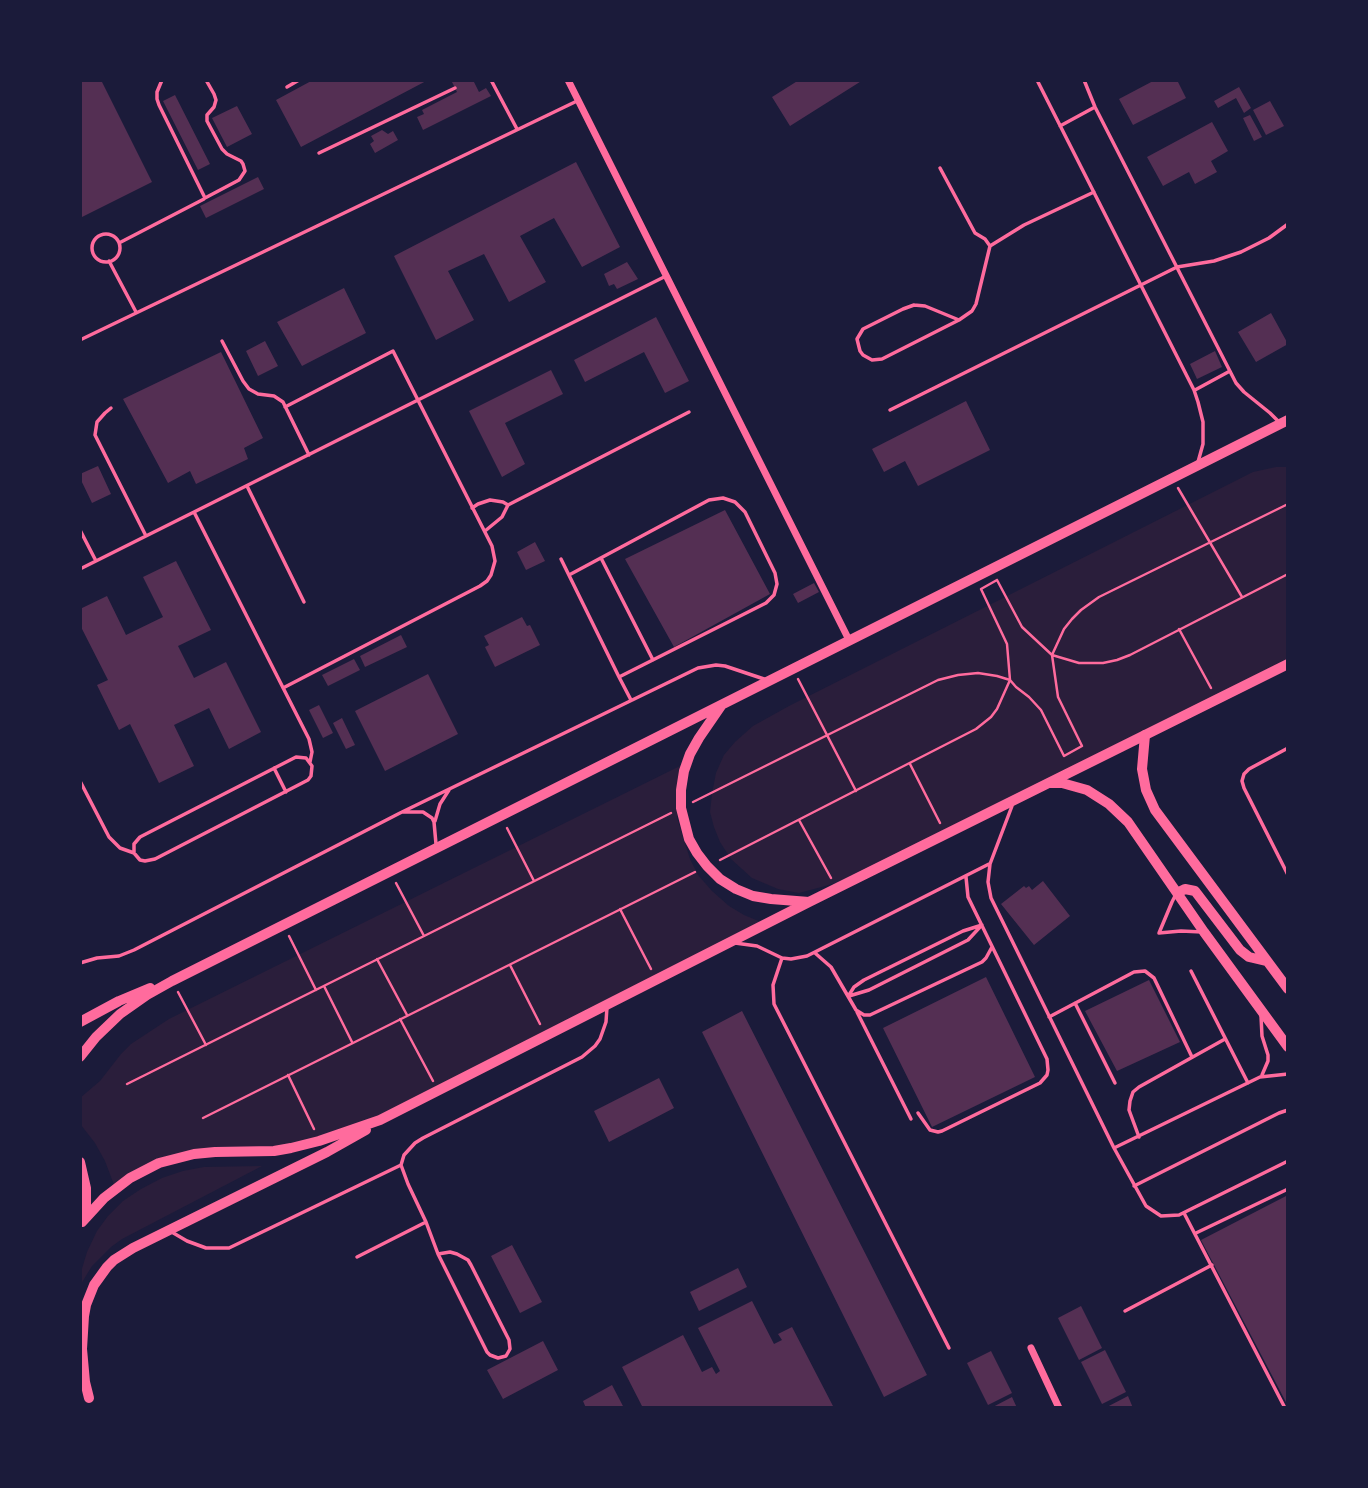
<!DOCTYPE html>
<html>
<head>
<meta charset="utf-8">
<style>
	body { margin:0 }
	#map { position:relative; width:1368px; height:1488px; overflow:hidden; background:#1b1b3a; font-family:"DM Sans",sans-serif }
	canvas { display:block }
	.frame { position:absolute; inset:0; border:82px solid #1b1b3a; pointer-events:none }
</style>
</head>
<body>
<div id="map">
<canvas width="1368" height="1488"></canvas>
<div class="frame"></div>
</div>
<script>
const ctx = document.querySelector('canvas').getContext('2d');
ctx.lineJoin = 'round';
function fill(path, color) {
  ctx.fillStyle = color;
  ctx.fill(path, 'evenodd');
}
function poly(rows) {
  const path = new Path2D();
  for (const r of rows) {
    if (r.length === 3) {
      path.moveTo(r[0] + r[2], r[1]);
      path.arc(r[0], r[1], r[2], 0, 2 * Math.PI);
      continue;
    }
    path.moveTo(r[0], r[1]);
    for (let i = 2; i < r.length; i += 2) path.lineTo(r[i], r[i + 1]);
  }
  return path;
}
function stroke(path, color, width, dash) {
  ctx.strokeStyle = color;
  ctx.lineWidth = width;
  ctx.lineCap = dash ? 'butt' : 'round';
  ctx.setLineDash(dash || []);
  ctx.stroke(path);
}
fill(poly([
	[1276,467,1287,467,1287,663,840,882,799,893,778,889,752,878,731,859,720,842,714,827,710,812,712,794,716,773,724,755,735,742,753,726,789,706,1253,472],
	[682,765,678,797,677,818,690,859,698,875,712,891,729,906,744,915,761,922,385,1114,299,1145,177,1156,116,1190,105,1161,95,1143,81,1125,80,1098,100,1081,121,1054,131,1044,169,1019],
	[262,1166,122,1239,111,1247,92,1266,81,1284,81,1272,87,1252,97,1231,108,1216,123,1201,141,1189,162,1178,183,1171,204,1167]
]), '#2a1e3b');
fill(poly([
	[80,80,101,80,152,182,80,218],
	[313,80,428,80,301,147,276,100],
	[451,80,473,80,479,92,486,88,491,96,423,130,417,117,424,114,422,110,457,92],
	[799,80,863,80,790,126,772,97],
	[1155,80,1177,80,1186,98,1133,125,1119,99],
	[1239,87,1251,108,1244,113,1236,98,1218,108,1214,101],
	[175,95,210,164,198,170,163,101],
	[1270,101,1284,126,1266,135,1253,110],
	[237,106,252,134,227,147,212,118],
	[1250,115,1262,137,1254,141,1243,118],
	[1212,122,1228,151,1211,161,1217,172,1195,184,1189,172,1163,186,1147,157],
	[382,130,388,134,393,131,398,140,375,153,370,144,374,141,371,136],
	[576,162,620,247,582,267,554,218,520,236,546,282,509,302,484,254,448,271,474,320,436,340,394,256],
	[258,177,264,189,206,218,200,206],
	[627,262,638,279,617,289,614,284,609,286,604,274],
	[344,288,366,333,302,366,277,322],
	[1271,313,1288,344,1256,362,1238,332],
	[656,317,689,381,665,393,644,352,585,382,574,360],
	[265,341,278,366,258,376,246,351],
	[1215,351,1222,367,1197,379,1190,364],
	[221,352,263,438,244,448,248,459,196,484,190,471,168,483,123,399],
	[551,370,563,394,505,423,525,464,502,477,469,411],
	[966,401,990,450,918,486,905,461,884,472,872,449],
	[98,466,111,494,92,503,80,478,80,474],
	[725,510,770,594,674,647,625,559],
	[535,542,545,561,526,570,517,552],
	[176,561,211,630,178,646,194,678,226,662,261,732,229,749,209,708,174,725,194,766,159,783,130,724,119,730,97,685,108,680,80,625,80,609,107,596,126,635,163,617,143,577],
	[814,583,819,592,798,603,793,594],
	[522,617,527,626,530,625,540,645,495,667,485,647,489,645,484,636],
	[401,635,407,647,365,667,360,656],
	[354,659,360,670,328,686,322,675],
	[428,674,458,734,385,771,355,711],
	[319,705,333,733,323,738,309,710],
	[342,718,355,745,346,749,333,723],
	[1043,881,1070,916,1034,945,1001,904,1024,886,1026,888,1029,886,1032,890],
	[986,977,1035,1077,932,1127,883,1028],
	[1149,980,1180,1042,1117,1071,1085,1011],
	[742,1011,927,1375,884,1397,702,1032],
	[659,1078,674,1108,609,1142,594,1111],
	[1288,1195,1288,1406,1201,1240],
	[512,1245,542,1302,520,1313,491,1256],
	[738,1268,747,1287,699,1311,690,1292],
	[752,1301,774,1344,782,1340,778,1334,792,1327,834,1408,643,1408,622,1367,683,1335,702,1372,712,1367,716,1374,720,1371,698,1328],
	[1081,1306,1102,1348,1079,1360,1058,1318],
	[543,1341,558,1370,503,1399,487,1370],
	[1105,1350,1126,1392,1102,1404,1081,1362],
	[991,1351,1012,1393,988,1405,967,1363],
	[612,1385,624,1408,586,1408,583,1401],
	[1128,1396,1133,1408,1105,1408],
	[1012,1397,1017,1408,991,1408]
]), '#542f53');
stroke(poly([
	[1178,488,1242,597],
	[1288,504,1099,597,1081,610,1072,619,1064,629,1052,655,1079,663,1103,663,1117,660,1130,655,1288,574],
	[997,580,1022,627,1052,655,1058,697,1082,746,1064,756,1041,710,1029,697,1016,687,1010,680,1007,644,981,589,997,580],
	[1179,629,1211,688],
	[798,679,856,791],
	[910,764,940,823],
	[693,802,938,680,958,675,978,673,997,676,1010,680,997,709,991,717,976,729,720,860],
	[799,820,831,878],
	[507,828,534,881],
	[396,883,424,936],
	[620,909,651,969],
	[289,936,316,990],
	[377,959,407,1015],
	[510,965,540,1024],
	[324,986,352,1042],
	[178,992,206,1045],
	[400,1019,433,1081],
	[288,1075,314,1129],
	[127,1084,671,813],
	[203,1118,695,872]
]), '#ff6b9d', 2.5);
stroke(poly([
	[162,80,157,92,157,99,159,105,205,198,239,180,245,171,243,164,241,161,227,154,222,149,207,121,207,115,214,107,216,100,214,94,206,80],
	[491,80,517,129],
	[1037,80,1194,390,1198,402,1203,422,1203,444,1198,462],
	[1084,80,1095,107,1236,383,1244,392,1270,413,1279,422],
	[287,87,299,80],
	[1060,126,1095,107],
	[319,153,455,88],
	[940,168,975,233,985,239,990,246,1024,225,1094,192],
	[106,248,14],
	[119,243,204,199],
	[109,261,136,312],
	[914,305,925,306,959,320,882,359,872,360,863,355,860,351,857,339,863,329,903,309,914,305],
	[959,320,972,311,976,304,990,246],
	[80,340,577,101],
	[222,341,243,381,249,389,258,394,274,396,283,402,309,455],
	[1195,390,1230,371],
	[111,408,105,413,97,422,95,435,146,536],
	[890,410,1177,267,1214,261,1241,252,1269,238,1288,224],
	[247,486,304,602],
	[472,508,478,504,490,500,503,502,508,505],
	[194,512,309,739,312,752,310,762],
	[80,530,96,561],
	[485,531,502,517,508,505,689,412],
	[601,558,653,660],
	[561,559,619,677,766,603,774,595,777,584,775,573,745,512,735,502,723,498,709,500,569,575],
	[80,569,666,276],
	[619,677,631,700],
	[283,688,480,586,487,581,491,575,495,561,492,546,393,351,285,407],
	[1288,748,1249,769,1244,774,1242,781,1244,788,1288,875],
	[296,757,306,758,312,766,311,776,308,780,155,859,145,861,140,860,134,853,134,844,140,837,296,757],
	[274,768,286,792],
	[80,781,109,837,120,848,134,853],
	[1012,806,990,864,988,882,991,898,1114,1148,1146,1206,1161,1216,1179,1215,1288,1161],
	[402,812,423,812,432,818,434,822,436,844],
	[435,821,440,804,449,790],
	[1159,933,1181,931,1202,932],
	[1159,933,1172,902,1176,894],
	[735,943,757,946,782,958,791,959,807,956,989,864],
	[815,953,831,967,856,1010,864,1015,870,1015,982,962,986,958,992,947],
	[782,958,773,985,774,1004,949,1348],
	[80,963,97,958,119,956,134,950,400,813,698,668,716,665,725,666,767,680],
	[1191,971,1248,1083],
	[849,995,854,987,864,980,963,931,982,925],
	[849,996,869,990,968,940,980,927],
	[1075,1003,1115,1083],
	[857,1012,911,1119],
	[1261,1016,1262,1036,1268,1055,1268,1061,1262,1075],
	[1049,1017,1134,972,1145,971,1154,978,1192,1057],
	[918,1113,930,1130,938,1132,942,1131,1040,1083,1047,1075,1048,1070,1047,1059,968,897,966,877],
	[1139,1137,1129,1110,1130,1101,1133,1092,1139,1087,1225,1039],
	[1114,1148,1260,1077,1288,1074],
	[401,1165,408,1184,426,1222,438,1254,487,1352,490,1355,498,1358,506,1356,510,1349,509,1340,471,1265,468,1260,457,1254,450,1252,438,1254],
	[1134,1186,1279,1113,1288,1110],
	[1184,1213,1285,1408],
	[170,1231,187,1241,206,1248,229,1248,401,1165,404,1155,415,1143,423,1138,582,1057,595,1046,600,1039,606,1022,607,1007],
	[1196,1233,1288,1189],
	[357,1257,426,1222],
	[1125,1311,1212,1265]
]), '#ff6b9d', 3.5);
stroke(poly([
	[568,80,849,640],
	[1031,1348,1059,1408]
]), '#ff6b9d', 7);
stroke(poly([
	[1145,735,1142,769,1146,790,1155,810,1288,989],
	[1050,783,1062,783,1087,790,1109,804,1128,822,1204,932,1288,1047],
	[1177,893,1185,889,1195,891,1240,950,1249,957,1266,961]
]), '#ff6b9d', 10);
stroke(poly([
	[721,706,699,738,690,754,684,771,681,790,681,808,689,839,697,853,707,866,720,879,736,889,753,896,771,899,809,902],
	[80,1022,119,1001,150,988],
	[80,1057,96,1037,120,1014,147,995,172,981,1288,420],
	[80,1162,86,1188,86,1205,83,1221],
	[82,1222,104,1198,130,1178,159,1163,194,1154,215,1152,274,1151,291,1148,319,1141,380,1120,809,902,1288,664],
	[89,1398,85,1382,82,1349,84,1316,86,1305,94,1285,107,1267,114,1260,133,1248,327,1152,366,1130]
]), '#ff6b9d', 10);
</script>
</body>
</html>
